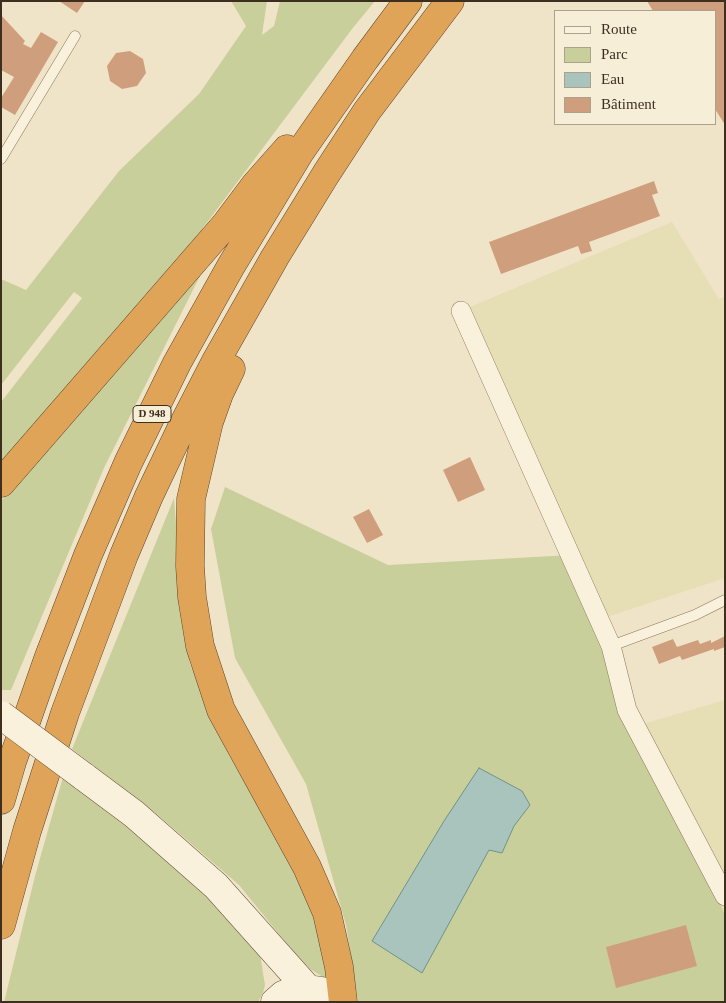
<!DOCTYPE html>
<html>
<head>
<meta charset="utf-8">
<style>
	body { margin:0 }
	#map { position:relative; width:726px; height:1003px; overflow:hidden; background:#f0e4c8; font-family:Georgia,serif }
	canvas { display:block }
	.frame { position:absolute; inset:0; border:2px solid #3d2e20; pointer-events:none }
	.legend { position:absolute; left:554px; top:10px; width:162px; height:115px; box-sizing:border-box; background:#f7eed8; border:1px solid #ada18e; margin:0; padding:6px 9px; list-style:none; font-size:15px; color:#3d2e20 }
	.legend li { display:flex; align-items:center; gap:10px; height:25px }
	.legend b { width:25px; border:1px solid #ada18e }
</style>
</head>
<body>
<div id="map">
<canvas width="726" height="1003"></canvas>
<div class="frame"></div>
<ul class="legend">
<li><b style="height:6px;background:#faf1dc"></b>Route</li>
<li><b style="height:14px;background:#c9cf9b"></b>Parc</li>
<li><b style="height:14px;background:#a9c4bc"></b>Eau</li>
<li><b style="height:14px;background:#cf9f7d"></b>Bâtiment</li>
</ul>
</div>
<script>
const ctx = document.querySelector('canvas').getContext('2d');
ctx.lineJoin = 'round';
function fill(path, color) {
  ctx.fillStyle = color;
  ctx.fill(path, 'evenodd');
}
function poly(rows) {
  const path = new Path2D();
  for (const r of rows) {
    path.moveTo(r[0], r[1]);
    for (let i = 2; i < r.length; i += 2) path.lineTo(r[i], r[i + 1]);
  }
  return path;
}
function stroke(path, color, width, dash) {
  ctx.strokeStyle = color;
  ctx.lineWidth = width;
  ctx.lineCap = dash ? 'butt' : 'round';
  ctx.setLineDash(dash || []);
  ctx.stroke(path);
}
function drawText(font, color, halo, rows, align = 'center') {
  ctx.font = font + ' Georgia,serif';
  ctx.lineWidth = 4;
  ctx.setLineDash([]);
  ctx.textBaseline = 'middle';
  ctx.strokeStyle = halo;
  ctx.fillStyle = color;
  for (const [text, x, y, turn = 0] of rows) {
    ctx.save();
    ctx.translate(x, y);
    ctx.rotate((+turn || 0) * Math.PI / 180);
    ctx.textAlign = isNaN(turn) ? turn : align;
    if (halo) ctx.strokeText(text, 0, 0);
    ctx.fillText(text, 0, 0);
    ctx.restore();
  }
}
fill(poly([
	[672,222,719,299,725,296,725,578,607,617,470,307],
	[725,700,725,915,643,724]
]), '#e6deb5');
fill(poly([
	[231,1,267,1,262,35,274,26,280,1,375,1,352,29,170,272,1,462,1,402,82,298,74,292,1,385,1,279,26,290,119,171,199,94,246,26],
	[205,266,104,468,11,690,1,690,1,501],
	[225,487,388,565,571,555,725,915,725,1002,358,1002,346,925,306,784,235,658,211,529],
	[174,498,183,613,190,664,230,757,299,874,330,951,331,982,310,969,295,954,239,885,159,816,72,749],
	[63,777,188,874,259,948,265,985,263,993,258,1002,4,1002,35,876]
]), '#c9cf9b');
const water = poly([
	[479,768,522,791,530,805,514,826,502,853,489,850,422,973,372,941,444,821,479,768]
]);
fill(water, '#a9c4bc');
stroke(water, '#6f938a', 1);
fill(poly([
	[59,1,85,1,77,13],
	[647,1,725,1,725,125,715,109,715,11,653,11],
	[1,15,25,41,23,44,31,48,41,32,58,42,15,115,1,107,1,98,14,77,1,70],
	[130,51,143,59,146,73,137,86,122,89,110,81,107,66,116,53],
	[654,181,658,193,652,195,660,216,589,242,592,251,581,254,578,246,501,274,489,242],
	[470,457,485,490,458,502,443,470],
	[369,509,383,535,367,543,353,517],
	[725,636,725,647,714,651,714,649,682,660,680,656,659,664,652,647,673,639,677,647,698,640,700,644,711,640,711,643],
	[686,925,697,966,616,988,606,947]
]), '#cf9f7d');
const lane = poly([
	[1,159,75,36],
	[611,646,695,615,725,600]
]);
const street = poly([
	[461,311,611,646,627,710,725,896]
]);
const secondary = poly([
	[83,776,134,814,216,886,308,989],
	[275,1002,283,995,295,990,308,989,322,991,338,1002]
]);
const highway = poly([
	[231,369,219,394,209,422,191,499,190,566,192,597,200,646,221,710,307,867,327,913,339,967,343,1002],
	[1,483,226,224,256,184,287,149],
	[1,800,12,762,48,659,88,555,128,463,177,363,231,266,300,152,365,59,408,1],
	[1,925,27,831,65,713,124,555,149,496,181,429,216,361,275,257,326,174,367,111,450,1]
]);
stroke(lane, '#8d765c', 11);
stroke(street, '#8d765c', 20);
stroke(secondary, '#6f573f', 29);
stroke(highway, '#5b4430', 29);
stroke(lane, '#faf1dc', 10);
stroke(street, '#faf1dc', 19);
stroke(secondary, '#faf1dc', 28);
stroke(highway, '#e0a458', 28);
const secondaryBridge = poly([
	[1,715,83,776]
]);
stroke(secondaryBridge, '#6f573f', 29, []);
stroke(secondaryBridge, '#faf1dc', 28);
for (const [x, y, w] of [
	[152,414,38]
]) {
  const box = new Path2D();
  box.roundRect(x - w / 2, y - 8.5, w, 17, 4);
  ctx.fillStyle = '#f7eed8';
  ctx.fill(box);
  stroke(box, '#3d2e20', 1);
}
drawText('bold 11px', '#3d2e20', null, [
	["D 948",152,414]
]);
</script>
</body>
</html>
